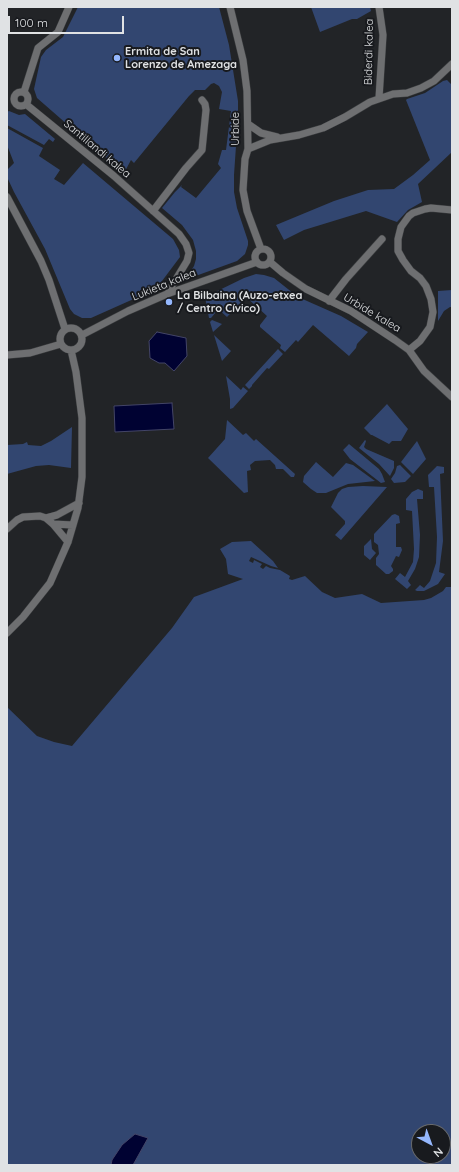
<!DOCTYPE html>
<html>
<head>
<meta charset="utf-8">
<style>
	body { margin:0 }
	#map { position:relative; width:459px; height:1172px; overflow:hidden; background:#222427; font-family:Quicksand,sans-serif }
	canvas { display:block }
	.frame { position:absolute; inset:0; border:8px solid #e0e2e4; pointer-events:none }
	.north { position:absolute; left:411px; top:1124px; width:40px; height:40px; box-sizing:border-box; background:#181a1e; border:1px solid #686a6d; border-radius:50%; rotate:139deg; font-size:11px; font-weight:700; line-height:16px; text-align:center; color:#e0e2e4 }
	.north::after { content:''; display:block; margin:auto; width:14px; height:18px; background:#94b7fd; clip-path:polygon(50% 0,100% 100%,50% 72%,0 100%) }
	.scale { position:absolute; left:8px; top:16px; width:116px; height:18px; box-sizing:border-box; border:2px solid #e0e2e4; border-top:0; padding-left:5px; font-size:12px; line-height:14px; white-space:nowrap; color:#e0e2e4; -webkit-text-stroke:3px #181a1e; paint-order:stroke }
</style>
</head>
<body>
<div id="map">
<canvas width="459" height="1172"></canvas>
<div class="frame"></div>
<div class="north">N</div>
<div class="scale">100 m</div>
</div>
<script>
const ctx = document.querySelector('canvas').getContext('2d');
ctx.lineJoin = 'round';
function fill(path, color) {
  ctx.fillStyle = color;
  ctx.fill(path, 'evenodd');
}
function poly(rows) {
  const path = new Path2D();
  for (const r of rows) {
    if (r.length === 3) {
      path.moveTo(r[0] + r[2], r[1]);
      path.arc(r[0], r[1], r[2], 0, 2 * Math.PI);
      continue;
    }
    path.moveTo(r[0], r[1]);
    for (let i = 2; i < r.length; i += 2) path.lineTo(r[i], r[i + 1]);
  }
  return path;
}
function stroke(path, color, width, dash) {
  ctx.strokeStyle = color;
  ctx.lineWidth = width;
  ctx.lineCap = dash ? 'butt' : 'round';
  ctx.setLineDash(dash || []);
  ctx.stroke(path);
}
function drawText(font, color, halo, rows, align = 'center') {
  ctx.font = font + ' Quicksand,sans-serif';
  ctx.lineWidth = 4;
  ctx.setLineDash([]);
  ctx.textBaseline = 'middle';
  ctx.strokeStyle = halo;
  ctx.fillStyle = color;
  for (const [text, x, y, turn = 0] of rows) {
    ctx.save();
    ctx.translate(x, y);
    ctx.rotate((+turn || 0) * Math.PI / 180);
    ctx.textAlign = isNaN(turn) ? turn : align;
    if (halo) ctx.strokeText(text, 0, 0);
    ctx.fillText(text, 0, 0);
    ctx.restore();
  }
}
fill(poly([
	[78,7,219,7,229,45,238,101,238,117,234,175,234,192,237,208,248,241,248,245,245,254,237,261,190,278,189,274,194,266,196,259,196,251,193,240,182,225,162,208,175,192,182,185,181,187,196,198,221,168,218,164,222,150,226,150,231,111,219,109,222,92,219,86,214,83,211,84,205,90,195,90,189,96,134,163,131,160,124,173,76,132,37,98,34,89,41,57,46,50,63,37],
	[311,7,370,7,371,11,357,19,352,19,320,32],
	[447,80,452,85,452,152,418,184,422,202,408,210,397,222,366,211,304,230,284,240,276,225,334,201,368,190,394,189,413,175,430,160,406,100,407,99,425,93,443,81],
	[9,111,19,115,25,114,55,139,53,142,49,139,44,145,7,125,7,112],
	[7,128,43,148,39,156,60,170,54,179,64,185,83,163,173,239,179,250,180,257,156,289,91,318,82,318,74,314,70,309,45,249,14,192,7,177,7,170,14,163,7,145],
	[256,274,264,275,274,278,298,297,341,316,368,332,357,344,356,348,349,356,313,325,298,342,296,340,285,352,280,348,281,345,260,327,260,325,267,316,246,297,227,317,217,308,215,310,216,312,211,318,209,318,205,297,244,278],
	[452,290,452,307,450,307,444,311,438,321,438,291],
	[212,320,222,324,213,332,210,322],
	[214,335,231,351,222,361],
	[278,349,283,354,269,369,267,368,252,385,252,386,249,389,245,385],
	[226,376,241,390,243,387,248,391,233,408,230,409,230,399],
	[387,404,408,429,401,441,392,441,389,444,372,435,371,435,364,428],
	[227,420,243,435,246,433,254,441,256,439,295,474,294,477,291,477,283,469,276,469,275,465,270,460,255,461,250,465,251,470,247,471,248,492,244,493,208,458,225,439],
	[72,427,71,468,49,465,36,466,7,474,7,445,23,444,27,442,28,445,41,446,51,441],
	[365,440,366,441,364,447,366,449,394,461,394,468,390,476,379,464,359,448],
	[417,441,426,459,413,474,401,462],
	[349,444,379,469,382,474,385,482,381,483,350,459,343,450],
	[316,462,333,477,346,463,353,465,375,481,348,484,326,493,317,493,311,489,303,482,304,476],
	[400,465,411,476,405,482,394,483,391,479,395,473,397,466],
	[437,466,444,467,444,473,440,474,443,541,439,572,445,574,438,584,424,591,417,591,415,590,420,585,424,588,430,581,436,563,437,537,434,487,429,487,428,475],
	[363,486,387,487,341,540,335,535,345,524,345,521,331,507,338,493,342,489,348,487],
	[418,489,423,491,423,499,417,499,420,535,419,557,415,569,408,581,411,585,407,589,395,579,400,573,405,577,413,562,414,549,412,511,406,510,406,499,412,492],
	[395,514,399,516,400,523,396,524,396,547,401,547,402,550,399,557,396,556,391,566,393,569,393,571,389,574,386,574,376,565,376,558,379,554,378,545,374,542,374,534,392,515],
	[371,539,372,549,376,553,370,560,364,555,364,546],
	[251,541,273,561,278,568,271,566,251,557,249,561,253,563,254,560,262,564,260,567,263,569,266,566,270,568,280,570,290,576,289,579,292,580,305,576,322,592,335,598,362,594,381,603,424,600,431,598,443,591,446,587,452,587,452,1165,7,1165,7,707,37,736,54,742,72,746,172,628,194,597,243,579,228,574,226,559,220,549,232,542],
	[419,1132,443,1132,443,1156,419,1156]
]), '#324670');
const water = poly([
	[157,332,186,338,187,356,174,371,165,363,159,363,150,358,149,341,157,332],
	[172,403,174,429,115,432,114,406,172,403],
	[135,1134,148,1138,133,1165,111,1165,112,1160,122,1145,135,1134]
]);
fill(water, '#000232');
stroke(water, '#434567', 1);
const street = poly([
	[230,7,243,60,247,91,248,149,245,159,243,190,247,211,261,249],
	[21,99,7],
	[24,92,38,48,58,32,69,7],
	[379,98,383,35,379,7],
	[27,105,114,176,179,234,186,244,189,253,187,261,167,294],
	[248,124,261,133,277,137],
	[248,149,270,140,299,135,323,128,345,117,370,102,393,94,407,93,421,88,434,81,452,64],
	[7,197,41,261,49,280,65,329],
	[153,211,186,168,202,150,206,110,205,104,202,100],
	[263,257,8],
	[270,262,283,273,306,289,351,311,395,340,409,350,424,371,452,397],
	[329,301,346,279,382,239],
	[71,339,11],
	[82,335,128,311,167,294,257,262],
	[409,350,420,341,430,327,433,312,431,299,426,286,420,278,411,271,403,260,398,251,398,239,401,227,409,216,413,213,425,209,431,208,452,210],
	[7,355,30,353,61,344],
	[46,518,57,515,79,503],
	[53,524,73,525],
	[7,529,17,520,23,517,40,516,46,518,53,524,68,542],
	[7,633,23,617,50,583,68,542,78,508,82,477,82,418,76,372,71,350]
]);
stroke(street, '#3d3f41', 8);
stroke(street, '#6e6f71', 7);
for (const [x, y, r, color] of [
	[117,58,4,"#94b7fd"],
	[169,302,4,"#94b7fd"]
]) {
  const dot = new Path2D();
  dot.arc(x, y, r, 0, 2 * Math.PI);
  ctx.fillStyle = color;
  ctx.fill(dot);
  stroke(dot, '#181a1e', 1.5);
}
drawText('bold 11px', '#e0e2e4', '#181a1e', [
	["Ermita de San",125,52],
	["Lorenzo de Amezaga",125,65],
	["La Bilbaina (Auzo-etxea",177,296],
	["/ Centro Cívico)",177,309]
], 'left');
drawText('11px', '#e0e2e4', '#181a1e', [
	["Biderdi kalea",369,52,-89],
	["Urbide",236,129,-90],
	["Santillandi kalea",97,149,40],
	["Lukieta kalea",164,285,-22],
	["Urbide kalea",372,313,31]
]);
</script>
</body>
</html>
